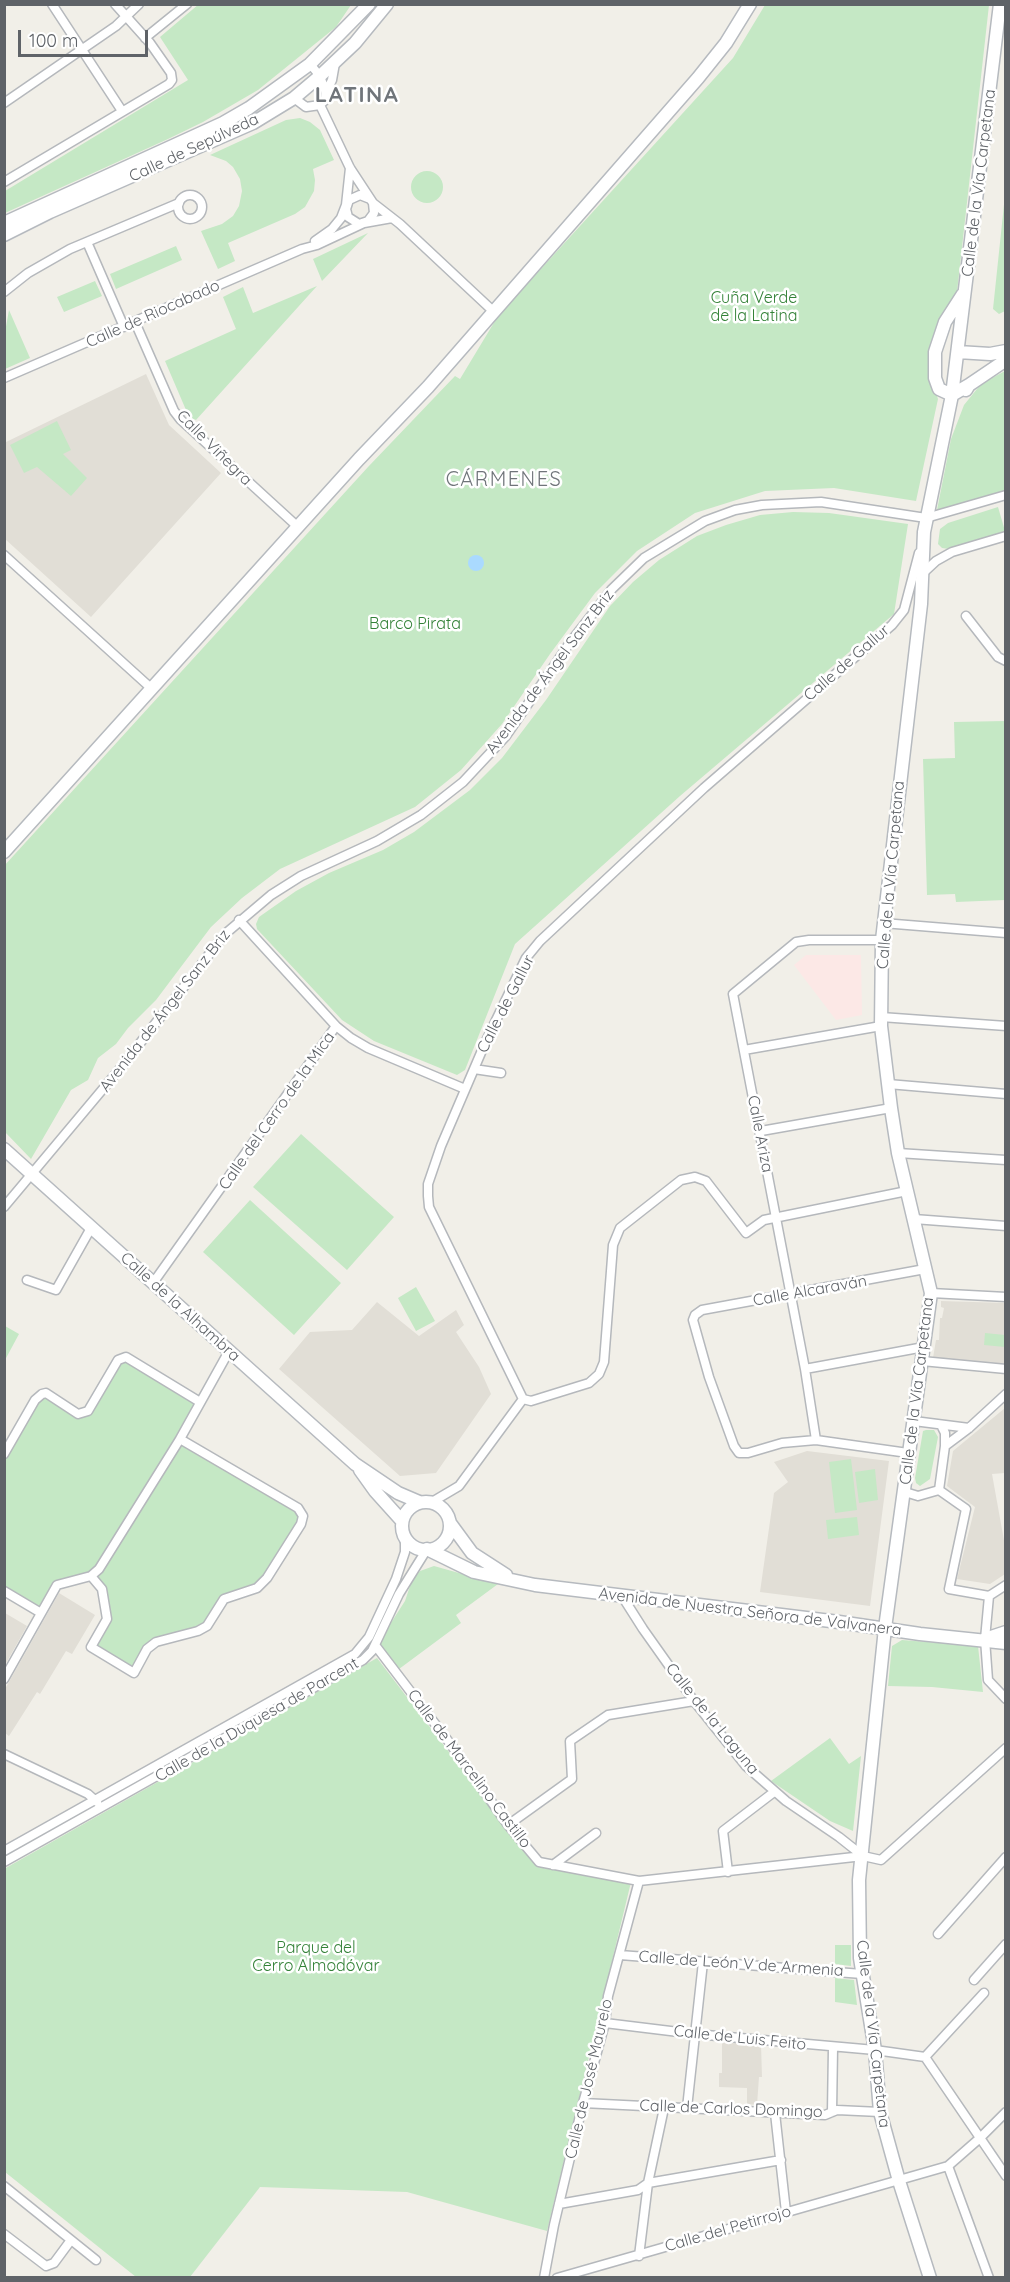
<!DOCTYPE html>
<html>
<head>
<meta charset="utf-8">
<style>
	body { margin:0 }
	#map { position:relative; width:1010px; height:2282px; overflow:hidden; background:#f1efe8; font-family:Quicksand,sans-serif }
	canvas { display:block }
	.frame { position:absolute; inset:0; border:6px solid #5f6368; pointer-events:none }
	.scale { position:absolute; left:18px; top:30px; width:130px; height:27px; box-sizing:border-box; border:3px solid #5f6368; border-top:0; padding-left:8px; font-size:18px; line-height:21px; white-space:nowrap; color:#5f6368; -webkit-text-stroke:4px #fff; paint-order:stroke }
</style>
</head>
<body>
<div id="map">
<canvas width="1010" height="2282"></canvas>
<div class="frame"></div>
<div class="scale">100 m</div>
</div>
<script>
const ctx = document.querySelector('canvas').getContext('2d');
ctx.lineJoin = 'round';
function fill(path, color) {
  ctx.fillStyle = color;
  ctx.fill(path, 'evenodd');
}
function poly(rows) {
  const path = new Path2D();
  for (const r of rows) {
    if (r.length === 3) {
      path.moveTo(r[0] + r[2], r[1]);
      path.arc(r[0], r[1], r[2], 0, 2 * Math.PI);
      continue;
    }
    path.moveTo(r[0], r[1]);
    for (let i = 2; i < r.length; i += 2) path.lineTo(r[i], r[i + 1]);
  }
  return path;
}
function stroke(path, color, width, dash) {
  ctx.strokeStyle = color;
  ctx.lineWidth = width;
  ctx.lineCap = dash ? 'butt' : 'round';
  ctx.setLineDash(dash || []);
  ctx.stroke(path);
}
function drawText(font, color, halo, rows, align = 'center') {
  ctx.font = font + ' Quicksand,sans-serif';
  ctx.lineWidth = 5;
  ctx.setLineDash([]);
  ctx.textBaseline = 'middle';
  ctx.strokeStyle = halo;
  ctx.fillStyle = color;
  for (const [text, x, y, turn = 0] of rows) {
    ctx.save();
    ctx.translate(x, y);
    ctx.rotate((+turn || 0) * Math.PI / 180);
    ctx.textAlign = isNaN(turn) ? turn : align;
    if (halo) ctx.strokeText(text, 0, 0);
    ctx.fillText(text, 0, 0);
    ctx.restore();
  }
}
fill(poly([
	[146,374,169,425,221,473,91,617,5,539,4,443],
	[941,1301,1005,1303,1005,1364,933,1358,936,1340,939,1340,940,1318,942,1318,944,1308,941,1307],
	[377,1302,419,1336,456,1310,464,1325,456,1332,479,1367,491,1394,436,1473,400,1476,279,1369,310,1332,352,1330],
	[1005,1408,1005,1473,992,1474,1005,1546,1005,1574,990,1584,957,1579,975,1507,947,1486,953,1451],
	[807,1451,889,1461,870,1606,760,1592,774,1493,788,1482,774,1462],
	[59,1593,95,1615,72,1654,66,1651,40,1694,37,1692,9,1736,5,1733,5,1689],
	[5,1613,27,1626,5,1665],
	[722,2041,761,2045,762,2077,759,2077,757,2105,747,2104,747,2088,719,2087,719,2073,722,2073]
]), '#e1ded6');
fill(poly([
	[806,955,861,955,862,1015,836,1020,794,965]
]), '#fce8e6');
fill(poly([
	[199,4,351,5,336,27,258,90,203,122,168,139,5,213,5,191,188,80,160,37],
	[765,5,989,5,957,292,939,322,929,373,938,399,916,501,834,488,765,491,695,513,637,551,595,593,550,654,502,724,461,770,415,807,280,869,242,898,211,927,156,1000,128,1028,116,1044,98,1058,88,1080,71,1090,31,1159,5,1132,4,866,368,467,455,376,460,379,498,316,733,58],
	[300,118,310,122,320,130,334,160,313,169,315,180,314,191,305,207,295,214,228,243,235,261,218,269,201,231,222,224,233,216,239,206,242,191,240,179,233,167,226,161,210,155,286,120],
	[427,187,16],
	[1005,195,1005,311,999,314,993,309],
	[368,233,322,281,313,259],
	[176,246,182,260,116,289,110,274],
	[95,281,102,296,64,312,57,297],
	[317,286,196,420,189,417,165,361,236,329,223,297,243,287,253,313],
	[9,310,30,358,5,369,5,332],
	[1005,371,1005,495,936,515,951,439,964,405,981,384],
	[57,421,71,450,63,454,87,478,71,496,37,467,24,473,10,445],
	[998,507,1005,531,949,549,942,548,938,544,940,529,948,523],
	[793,512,829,513,908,524,894,614,680,796,515,944,465,1070,457,1075,374,1041,342,1020,257,929,256,924,259,917,296,891,329,873,383,850,414,832,470,790,502,758,546,700,610,606,633,582,659,560,697,536,726,525,760,515],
	[1005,721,1005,900,956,902,955,894,927,895,923,759,955,758,954,722],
	[301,1134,394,1217,347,1270,253,1187],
	[250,1200,341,1283,294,1335,203,1252],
	[416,1287,435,1321,416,1331,398,1298],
	[5,1326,19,1334,5,1360],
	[985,1333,1005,1335,1005,1347,984,1345],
	[126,1357,200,1402,180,1439,298,1508,303,1516,257,1588,224,1599,207,1626,156,1642,134,1673,91,1647,107,1618,102,1589,91,1576,57,1585,41,1613,5,1591,5,1454,42,1394,78,1414,88,1411,118,1360],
	[926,1430,934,1430,938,1437,930,1479,920,1486,916,1483,915,1478,923,1431],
	[851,1459,857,1510,835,1513,829,1462],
	[875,1469,878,1500,859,1503,855,1472],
	[857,1517,859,1535,828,1539,826,1520],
	[434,1566,498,1584,456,1615,461,1623,395,1672,376,1646,405,1601,412,1580,420,1571],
	[902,1640,978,1646,983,1692,932,1687,888,1686,892,1646],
	[377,1658,537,1867,631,1882,547,2231,407,2192,260,2187,190,2277,136,2277,5,2172,4,1869],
	[830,1738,849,1764,861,1756,853,1831,830,1821,771,1781],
	[835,1945,851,1945,851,1966,835,1964],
	[835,1978,854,1980,857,2005,835,2002]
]), '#c5e8c5');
fill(poly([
	[476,563,8]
]), '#aadaff');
const street = poly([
	[52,4,122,111],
	[145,38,187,4],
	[326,93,332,80,335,63],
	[294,98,306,107,320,105,325,100,326,93,320,76,310,64],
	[4,103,116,26,139,4],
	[320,105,350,168,373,203,400,224,493,311],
	[4,182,169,84,172,80,171,73,150,43,115,4],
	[190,207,12],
	[370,199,360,195,349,200,346,209,348,217,359,224,368,221,374,213,373,203],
	[315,241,332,229,341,218,346,205,350,168],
	[87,242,124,327],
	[4,292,28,273,70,249,179,203],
	[135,322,174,411,181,420,298,527],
	[4,378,302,249,317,245,364,223,392,218],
	[4,555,152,689],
	[922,574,936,561,952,552,1006,536],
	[966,616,998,657,1006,661],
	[239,920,336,1026],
	[883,923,1006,933],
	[881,1017,1006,1026],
	[744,1050,881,1026],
	[474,1069,501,1073],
	[888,1084,1006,1094],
	[761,1131,891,1108],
	[898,1153,1006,1160],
	[4,1207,123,1065,225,934,271,895,301,876,377,841,421,815,463,782,506,736,569,644,612,589,644,558,705,521,735,510,762,505,821,502,926,518,1006,495],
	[914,1219,1006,1226],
	[27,1280,56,1290,91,1228],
	[153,1283,336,1026,351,1038,368,1048,465,1089],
	[931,1293,1006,1297],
	[922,1361,1006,1369],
	[805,1369,924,1347],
	[523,1399,531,1401,589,1383,599,1374,604,1362,613,1245,620,1228,681,1180,695,1177,706,1181,746,1233,764,1220,907,1191],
	[914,1421,969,1428],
	[941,1425,945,1433,945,1446],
	[816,1440,805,1369,733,994,796,942,809,940,882,940],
	[908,1453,816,1440,782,1443,748,1453,739,1453,734,1446,709,1377,693,1320,695,1315,702,1310,925,1269],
	[4,1454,35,1400,42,1394,46,1393,78,1414,88,1411,118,1360,126,1357,200,1402],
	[939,1490,945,1446,969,1428,1006,1394],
	[905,1492,918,1496,939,1490,966,1509,949,1589,989,1596],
	[432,1502,459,1486,523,1399,429,1207,428,1196,428,1184,441,1146,486,1041,526,958,540,941,704,788,892,625,904,610,919,553],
	[91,1576,102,1589,107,1619,91,1647,134,1673,147,1649,156,1642,198,1631,207,1626,224,1599,257,1588,267,1578,301,1524,303,1516,298,1508,180,1439,229,1351],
	[4,1591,41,1613],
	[622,1596,643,1629,694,1701,746,1766,786,1801,839,1837,863,1856,881,1860,1006,1748],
	[989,1596,985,1639,988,1680,1006,1699],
	[989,1596,1006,1585],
	[375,1645,452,1746,508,1825,539,1862,639,1881,863,1856],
	[4,1679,57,1585,91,1576,99,1569,180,1439],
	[4,1754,88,1794,97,1802],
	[508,1825,572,1779,570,1741,608,1715,694,1701],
	[4,1851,355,1654,369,1637,396,1579,405,1552,405,1537],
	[4,1862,363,1660,372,1651,399,1594,427,1549],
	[553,1865,596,1833],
	[728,1872,723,1831,774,1792],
	[938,1934,1006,1857],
	[620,1955,862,1974],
	[974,1980,1006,1944],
	[605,2023,695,2034,875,2050,925,2057,984,1993],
	[925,2057,1006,2176],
	[583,2103,825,2115,837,2110,880,2112],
	[687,2108,703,1962],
	[832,2112,833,2048],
	[775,2113,786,2212],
	[948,2166,989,2278],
	[4,2186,96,2260],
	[559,2204,638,2190,648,2183,781,2160],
	[4,2234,46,2266,54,2263,71,2240],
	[639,2256,648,2183,664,2108],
	[544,2278,554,2225,583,2103,605,2023,608,1996,639,1881],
	[557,2278,948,2166,980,2138,1006,2112]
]);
const secondary = poly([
	[4,223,223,123,249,108,310,64,369,4],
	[4,235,50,212,253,123,294,98,320,76,355,43,387,4],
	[963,294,945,322,935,352,935,378,939,389,952,395,969,385],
	[958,352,990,354,1006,351],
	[966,390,969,385,1006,360],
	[4,852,359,459,428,387,698,78,726,43,750,4],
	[4,1149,355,1464,398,1493,419,1502],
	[360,1470,375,1491,402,1521],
	[426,1526,24],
	[450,1523,472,1553,506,1575],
	[427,1549,474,1572,535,1585,839,1622,920,1634,1006,1643],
	[985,1639,1006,1632],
	[930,2278,899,2181,880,2112,875,2050,860,1958,859,1880,885,1628,931,1293,898,1153,891,1108,881,1026,882,940,921,604,924,532,952,395,1000,4]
]);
stroke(street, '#b5b8bc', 11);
stroke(secondary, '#b6babf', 15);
stroke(street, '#fff', 8);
stroke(secondary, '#fff', 12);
drawText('16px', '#5f6368', '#fff', [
	["Calle de Sepúlveda",194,148,-25],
	["Calle de la Vía Carpetana",979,183,-83],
	["Calle de Riocabado",153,314,-24],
	["Calle Viñegra",214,448,45],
	["Calle de Gallur",847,663,-41],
	["Avenida de Ángel Sanz Briz",550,672,-53],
	["Calle de la Vía Carpetana",891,875,-85],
	["Calle de Gallur",506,1004,-63],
	["Avenida de Ángel Sanz Briz",165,1011,-52],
	["Calle del Cerro de la Mica",277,1111,-55],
	["Calle Ariza",760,1134,79],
	["Calle Alcaraván",810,1291,-10],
	["Calle de la Alhambra",180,1307,42],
	["Calle de la Vía Carpetana",917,1391,-83],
	["Avenida de Nuestra Señora de Valvanera",750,1612,7],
	["Calle de la Laguna",712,1719,51],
	["Calle de la Duquesa de Parcent",257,1720,-30],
	["Calle de Marcelino Castillo",469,1769,53],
	["Calle de León V de Armenia",741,1964,4],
	["Calle de la Vía Carpetana",873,2034,83],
	["Calle de Luis Feito",740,2038,6],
	["Calle de José Maurelo",589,2079,-77],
	["Calle de Carlos Domingo",731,2109,2],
	["Calle del Petirrojo",728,2229,-16]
]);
drawText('16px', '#348238', '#fff', [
	["Cuña Verde",754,298],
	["de la Latina",754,316],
	["Barco Pirata",415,624],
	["Parque del",316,1948],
	["Cerro Almodóvar",316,1966]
]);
ctx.letterSpacing = '1.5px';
drawText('20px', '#70757a', '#fff', [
	["CÁRMENES",504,480]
]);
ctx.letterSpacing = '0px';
ctx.letterSpacing = '1.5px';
drawText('bold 22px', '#70757a', '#fff', [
	["LATINA",357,95]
]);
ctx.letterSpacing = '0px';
</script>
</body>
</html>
